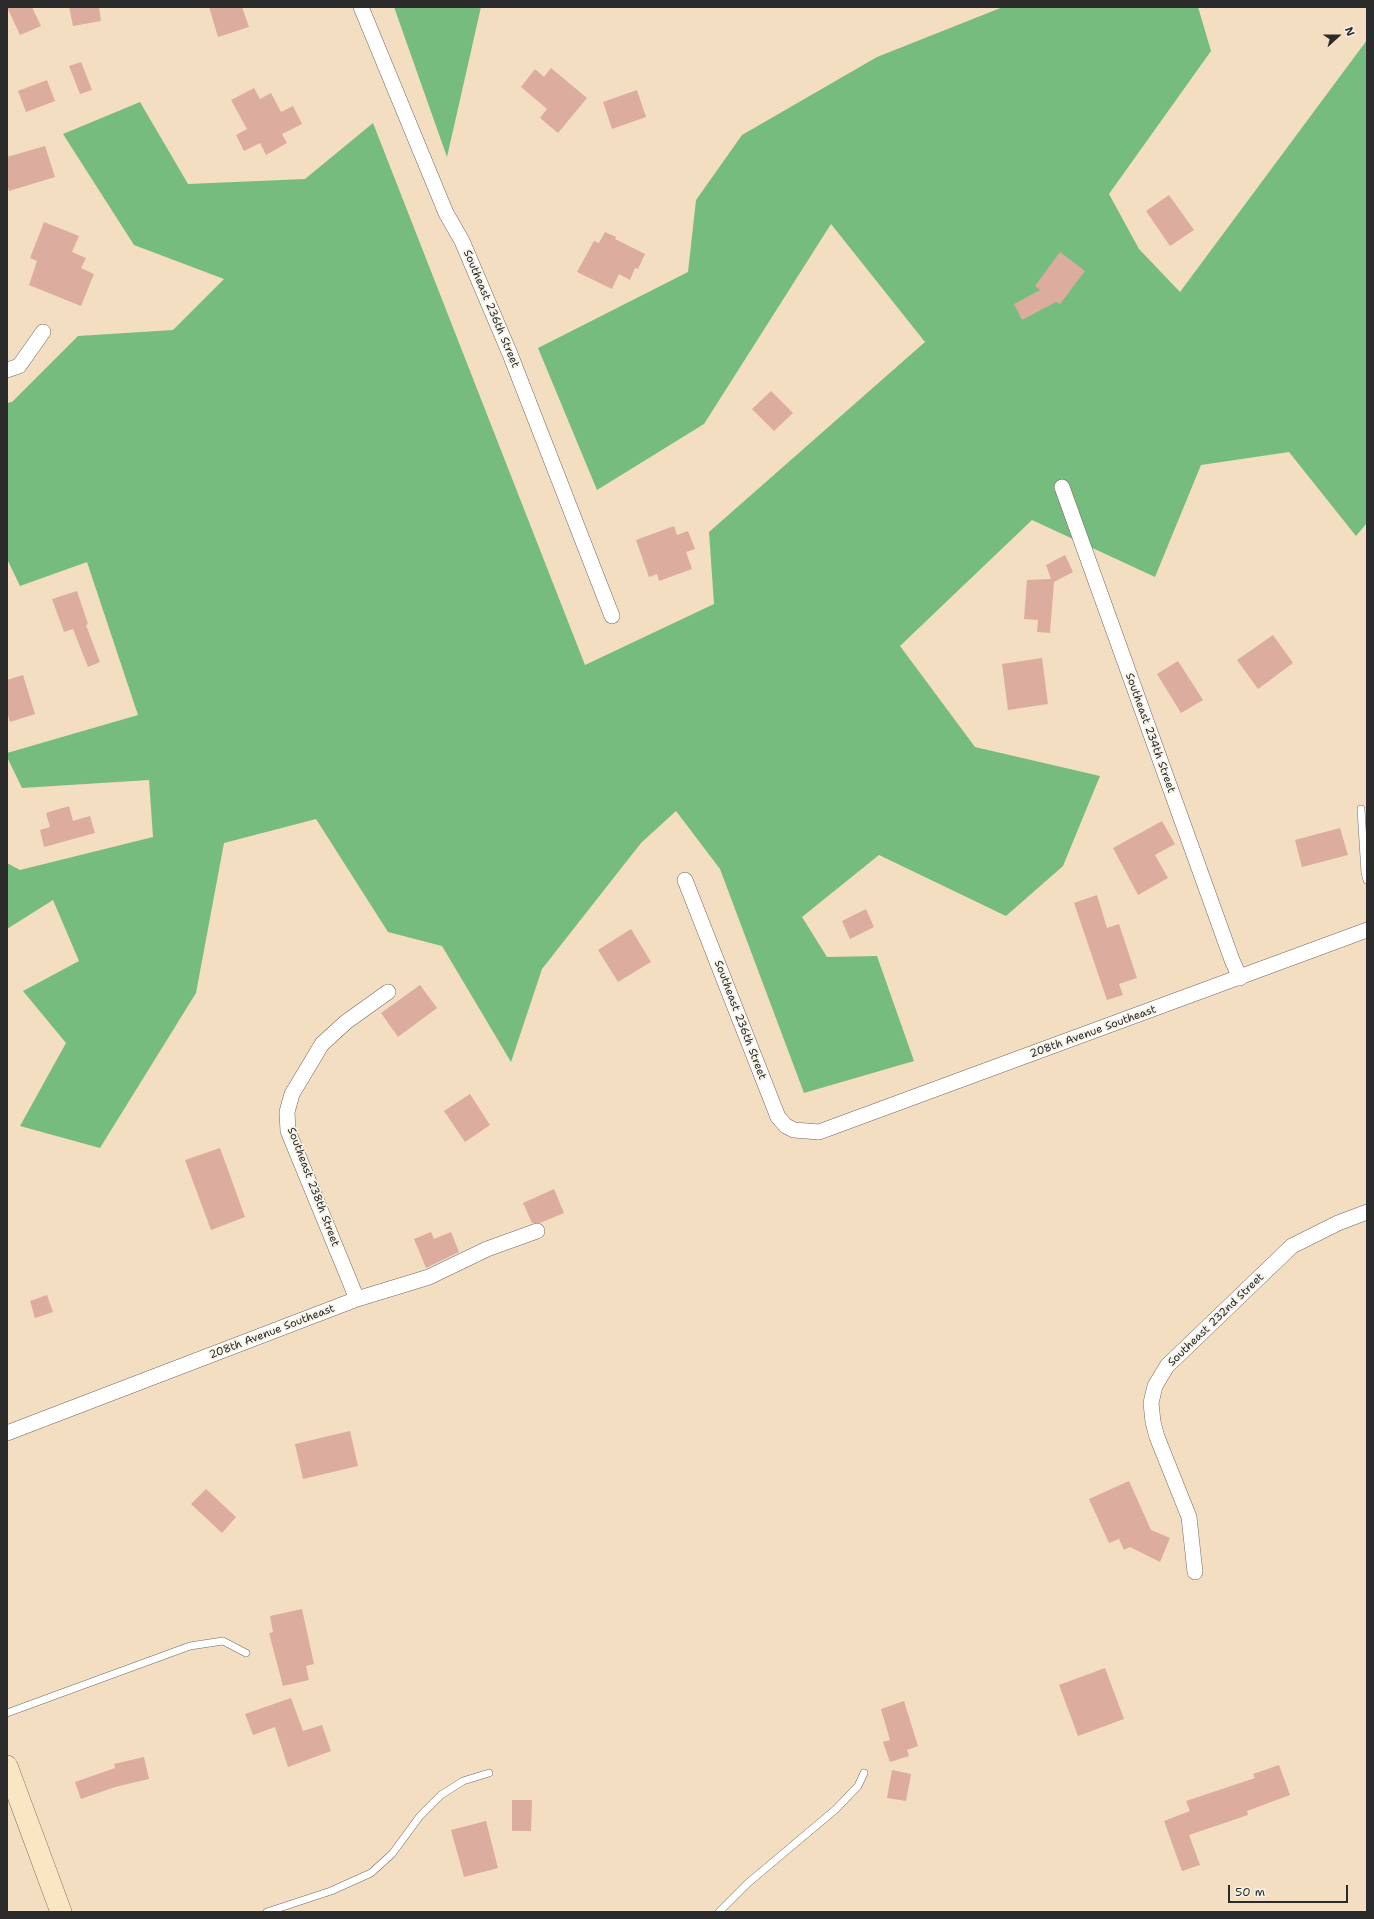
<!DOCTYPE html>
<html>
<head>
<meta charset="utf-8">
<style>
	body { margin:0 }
	#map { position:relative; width:1374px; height:1919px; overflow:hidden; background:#f3dec1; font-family:"Shantell Sans",sans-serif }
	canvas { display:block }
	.frame { position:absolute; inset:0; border:8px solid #2b2b2b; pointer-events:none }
	.north { position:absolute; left:1318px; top:16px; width:40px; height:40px; -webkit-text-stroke:3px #f7f3e8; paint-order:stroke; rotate:69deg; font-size:11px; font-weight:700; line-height:16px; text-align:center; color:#2b2b2b }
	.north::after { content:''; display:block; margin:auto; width:14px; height:18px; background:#2b2b2b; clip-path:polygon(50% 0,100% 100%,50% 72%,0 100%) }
	.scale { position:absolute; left:1228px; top:1885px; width:120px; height:18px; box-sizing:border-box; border:2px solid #2b2b2b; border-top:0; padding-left:5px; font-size:12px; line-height:14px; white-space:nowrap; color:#2b2b2b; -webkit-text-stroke:3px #f7f3e8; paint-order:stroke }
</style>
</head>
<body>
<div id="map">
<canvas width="1374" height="1919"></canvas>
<div class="frame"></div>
<div class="north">N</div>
<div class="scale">50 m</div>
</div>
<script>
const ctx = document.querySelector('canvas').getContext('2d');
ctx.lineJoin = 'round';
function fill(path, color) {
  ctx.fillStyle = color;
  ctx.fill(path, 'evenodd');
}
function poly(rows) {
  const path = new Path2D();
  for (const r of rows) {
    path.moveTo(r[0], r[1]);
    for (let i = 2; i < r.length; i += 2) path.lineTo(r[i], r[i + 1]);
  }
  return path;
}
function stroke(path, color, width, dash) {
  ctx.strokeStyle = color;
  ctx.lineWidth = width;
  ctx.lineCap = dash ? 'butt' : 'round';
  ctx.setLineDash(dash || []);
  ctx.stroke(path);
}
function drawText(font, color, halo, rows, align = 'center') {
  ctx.font = font + ' "Shantell Sans",sans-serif';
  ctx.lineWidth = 3.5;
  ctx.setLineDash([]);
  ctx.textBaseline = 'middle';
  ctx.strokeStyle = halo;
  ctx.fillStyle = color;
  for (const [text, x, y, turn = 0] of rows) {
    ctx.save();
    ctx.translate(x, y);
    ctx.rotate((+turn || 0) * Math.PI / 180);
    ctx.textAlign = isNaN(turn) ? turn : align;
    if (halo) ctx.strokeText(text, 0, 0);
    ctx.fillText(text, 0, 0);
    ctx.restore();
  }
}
fill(poly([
	[394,7,481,7,447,157],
	[1003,7,1198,7,1211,51,1109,194,1139,249,1180,292,1367,40,1367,523,1356,536,1289,452,1201,465,1155,577,1032,520,900,646,975,747,1100,776,1063,866,1006,916,879,855,802,917,827,957,877,956,914,1061,804,1093,720,869,676,811,641,843,542,969,511,1062,442,946,388,932,316,819,224,843,196,993,100,1148,20,1126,66,1043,23,991,79,961,53,900,7,929,7,863,20,870,153,837,149,780,22,788,7,757,7,753,138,715,87,562,20,586,7,559,7,403,12,402,78,336,173,330,224,279,134,245,63,134,140,102,188,184,305,179,373,123,585,665,714,604,709,532,925,342,831,224,704,424,597,490,538,348,688,272,696,200,742,135,877,57]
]), '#77bc7f');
fill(poly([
	[7,7,32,7,41,26,20,35],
	[69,7,99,7,101,21,73,26],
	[209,7,242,7,249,27,218,37],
	[81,62,92,90,80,94,69,66],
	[551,68,587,98,558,133,540,118,547,109,521,87,535,69,544,77],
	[47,80,55,101,26,112,18,91],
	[254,88,260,99,271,93,281,112,293,106,302,124,282,134,287,143,266,155,260,143,244,151,236,135,247,129,231,100],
	[637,90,646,117,612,129,603,102],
	[45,146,55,177,9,191,7,184,7,157],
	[1169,195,1194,230,1170,246,1146,211],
	[44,222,79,236,72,252,86,258,81,268,94,274,81,306,29,285,37,261,30,258],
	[605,232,616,237,615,239,645,254,638,269,635,268,630,280,619,274,612,289,577,272,594,241,599,243],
	[1060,252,1085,271,1060,304,1056,302,1022,320,1014,304,1040,290,1035,286],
	[771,391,793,413,774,431,752,409],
	[674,526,677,535,688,531,695,549,686,552,692,569,659,581,657,574,649,577,636,540],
	[1065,555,1073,572,1054,582,1050,633,1037,632,1038,620,1024,619,1027,580,1051,579,1046,565],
	[77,591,88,624,86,625,100,662,88,667,73,629,64,632,52,599],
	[1273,635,1293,663,1258,689,1237,660],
	[1042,658,1048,704,1008,710,1002,664],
	[1178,661,1203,700,1181,713,1157,674],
	[23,675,35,714,10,722,7,712,7,680],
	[69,806,73,821,90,816,95,833,44,847,40,830,50,827,46,813],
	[1162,821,1175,844,1155,855,1168,878,1138,895,1113,848],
	[1340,828,1348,855,1302,867,1295,840],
	[1097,895,1107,928,1119,924,1137,978,1119,984,1123,995,1107,1000,1074,903],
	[866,909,874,927,850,939,842,921],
	[631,929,651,962,618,982,598,950],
	[420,985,437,1008,398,1037,381,1013],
	[470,1094,490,1125,465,1142,444,1111],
	[220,1148,245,1217,211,1230,185,1160],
	[554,1189,564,1213,540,1223,532,1223,523,1203],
	[431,1232,434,1239,451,1232,459,1252,426,1268,414,1239],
	[47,1295,53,1312,35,1318,30,1301],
	[350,1431,358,1466,303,1479,295,1444],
	[1129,1481,1151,1530,1170,1538,1160,1562,1130,1547,1124,1550,1119,1539,1109,1543,1089,1499],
	[206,1489,236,1517,222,1533,191,1504],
	[302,1609,314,1664,306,1666,309,1680,283,1686,269,1633,273,1632,270,1616],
	[1105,1668,1124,1719,1078,1736,1059,1685],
	[291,1698,303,1731,322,1725,331,1751,288,1767,275,1727,253,1735,245,1714],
	[904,1701,918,1746,907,1750,909,1756,890,1762,883,1742,890,1740,881,1709],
	[144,1757,149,1779,115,1787,81,1799,75,1782,115,1768,114,1764],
	[1279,1765,1290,1795,1247,1811,1248,1815,1189,1835,1200,1865,1182,1871,1164,1821,1190,1811,1186,1801,1255,1778,1253,1774],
	[892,1770,911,1774,906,1801,887,1798],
	[512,1800,532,1800,531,1831,512,1831],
	[486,1821,498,1868,464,1877,451,1830]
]), '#dcac9f');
const service = poly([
	[1361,809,1365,873,1367,880],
	[7,1713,190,1646,223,1641,246,1653],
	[267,1912,331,1891,371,1873,392,1854,420,1816,441,1795,463,1781,489,1773],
	[719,1912,748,1883,836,1809,858,1786,864,1773]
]);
const minor = poly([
	[361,7,446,213,462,241,510,354,612,616],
	[7,370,19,366,43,332],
	[1062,487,1232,960,1240,978],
	[685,880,778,1117,786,1126,794,1130,819,1132,1367,930],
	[357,1299,288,1131,287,1112,292,1094,322,1044,346,1022,388,992],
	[7,1433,357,1299,429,1277,487,1249,537,1231],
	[1195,1572,1189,1517,1157,1437,1153,1422,1151,1403,1155,1386,1167,1366,1292,1246,1338,1223,1367,1212]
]);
const secondary = poly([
	[7,1766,61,1912]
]);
stroke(service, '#716a60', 8);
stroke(minor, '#716a60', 16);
stroke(secondary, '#716a60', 22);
stroke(service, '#fff', 7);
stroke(minor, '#fff', 15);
stroke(secondary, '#f9e7c3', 21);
drawText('11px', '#2b2b2b', '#f7f3e8', [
	["Southeast 236th Street",491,309,67],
	["Southeast 234th Street",1150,733,70],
	["Southeast 236th Street",740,1020,69],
	["208th Avenue Southeast",1093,1032,-20],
	["Southeast 238th Street",313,1187,69],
	["Southeast 232nd Street",1216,1320,-44],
	["208th Avenue Southeast",272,1332,-21]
]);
</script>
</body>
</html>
